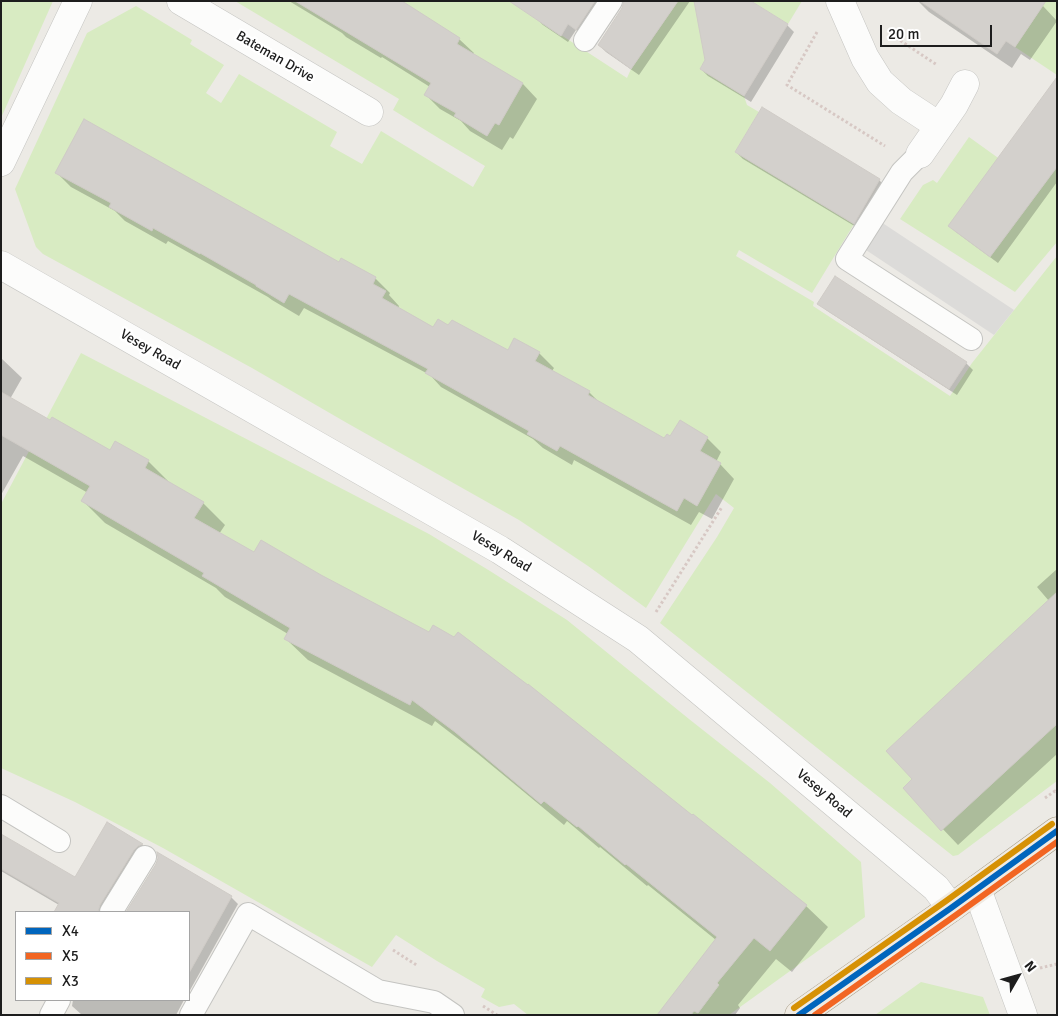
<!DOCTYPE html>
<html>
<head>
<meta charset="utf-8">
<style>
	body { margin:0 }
	#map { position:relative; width:1058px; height:1016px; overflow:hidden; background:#eceae5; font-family:Signika,sans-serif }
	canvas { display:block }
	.frame { position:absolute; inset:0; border:2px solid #1d1d1d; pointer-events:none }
	.legend { position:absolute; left:15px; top:911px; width:175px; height:90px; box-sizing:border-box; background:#fff; border:1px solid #a5a5a5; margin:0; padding:6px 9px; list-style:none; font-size:15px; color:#1d1d1d }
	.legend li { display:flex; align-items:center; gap:10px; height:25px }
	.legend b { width:25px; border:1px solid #a5a5a5 }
	.north { position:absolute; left:993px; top:951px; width:50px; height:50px; -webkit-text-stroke:4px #fff; paint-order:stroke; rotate:52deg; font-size:14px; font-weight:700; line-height:20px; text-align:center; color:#1d1d1d }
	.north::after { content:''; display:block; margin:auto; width:18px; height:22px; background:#1d1d1d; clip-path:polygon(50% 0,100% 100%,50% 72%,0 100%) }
	.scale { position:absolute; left:880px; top:25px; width:112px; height:22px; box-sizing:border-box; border:2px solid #1d1d1d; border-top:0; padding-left:6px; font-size:15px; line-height:18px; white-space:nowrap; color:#1d1d1d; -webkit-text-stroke:4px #fff; paint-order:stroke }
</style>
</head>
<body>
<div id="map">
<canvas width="1058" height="1016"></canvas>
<div class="frame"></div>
<ul class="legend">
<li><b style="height:6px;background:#0065bd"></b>X4</li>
<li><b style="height:6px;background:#f26522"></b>X5</li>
<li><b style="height:6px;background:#d69104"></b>X3</li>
</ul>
<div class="north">N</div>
<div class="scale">20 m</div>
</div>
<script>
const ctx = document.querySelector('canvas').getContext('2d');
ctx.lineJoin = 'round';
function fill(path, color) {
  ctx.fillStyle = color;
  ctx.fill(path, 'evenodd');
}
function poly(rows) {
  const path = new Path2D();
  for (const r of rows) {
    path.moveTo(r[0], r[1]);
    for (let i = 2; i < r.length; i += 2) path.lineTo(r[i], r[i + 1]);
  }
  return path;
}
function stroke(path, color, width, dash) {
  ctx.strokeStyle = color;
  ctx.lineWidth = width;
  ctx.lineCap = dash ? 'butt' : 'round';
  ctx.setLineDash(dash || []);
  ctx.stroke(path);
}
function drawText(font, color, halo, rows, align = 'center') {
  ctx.font = font + ' Signika,sans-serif';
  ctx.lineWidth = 5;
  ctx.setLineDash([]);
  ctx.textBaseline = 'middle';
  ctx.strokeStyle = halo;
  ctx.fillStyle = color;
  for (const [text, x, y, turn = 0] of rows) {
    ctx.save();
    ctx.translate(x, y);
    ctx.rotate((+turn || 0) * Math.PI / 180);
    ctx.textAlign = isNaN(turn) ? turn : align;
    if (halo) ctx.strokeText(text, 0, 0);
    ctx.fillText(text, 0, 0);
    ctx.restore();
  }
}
fill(poly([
	[1,1,53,1,1,118],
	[235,1,546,1,535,18,627,78,631,69,678,1,741,1,700,69,744,96,747,105,759,112,735,152,854,224,812,293,739,250,736,256,814,302,813,306,950,396,972,363,1057,256,1057,781,958,855,953,856,660,623,717,537,734,508,716,494,646,608,588,566,519,520,347,423,252,368,43,254,36,247,15,189,87,33,136,6,192,40,190,44,224,65,206,93,221,103,239,74,337,132,330,146,362,164,381,131,473,187,485,166,440,139,393,110,399,99],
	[751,1,802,1,788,24],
	[1038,1,1057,1,1057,75,1015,47,1043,5],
	[969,137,1040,188,1057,166,1057,242,1015,292,900,219,923,185,933,180,937,183],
	[81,353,429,534,490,571,567,620,689,719,770,783,861,862,865,917,729,1015,528,1015,514,1004,499,1007,481,997,485,989,437,961,396,935,372,967,163,848,75,802,1,768,1,504],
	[921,982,983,997,990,1015,875,1015]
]), '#d8ebc2');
fill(poly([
	[881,222,1014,310,994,335,863,248]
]), '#dcdbd9');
fill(poly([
	[289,1,401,1,459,39,474,53,473,55,523,84,537,99,513,139,510,137,502,150,470,131,461,121,440,109,426,95,430,87,382,57,381,58,346,37,342,33],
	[547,1,607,1,584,36,576,30,568,42,543,25,536,18],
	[625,1,690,1,639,75,606,52,599,45,623,8],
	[918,1,1036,1,1043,6,1057,21,1030,60,1021,54,1012,68,929,12],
	[787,25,794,32,751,102,708,76,701,69,707,60],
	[1057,100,1057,182,998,263,956,232,949,225],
	[736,152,879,180,886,187,861,230,743,159],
	[56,172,340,263,375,278,390,293,389,295,399,306,398,308,434,328,508,352,539,353,554,368,552,371,589,392,600,403,665,440,671,438,707,438,721,452,716,462,720,464,734,479,712,519,699,512,691,525,574,460,572,465,543,448,533,439,441,387,430,375,304,308,299,316,272,300,268,297,168,241,166,244,125,221,115,211,71,187],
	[819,303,966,363,973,370,957,395,826,310],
	[1,358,22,378,10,399,50,422,111,452,148,461,170,483,203,503,225,525,219,534,806,906,828,927,792,972,776,959,738,1005,740,1008,735,1015,659,1015,716,940,648,885,647,886,600,847,599,848,567,821,564,825,478,754,435,721,432,726,308,660,286,639,288,634,225,597,216,588,105,523,83,501,88,493,23,456,1,495],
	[1057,569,1057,754,958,845,904,788,914,779,1049,601,1037,587],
	[107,823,143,845,149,852,107,912,55,912,59,905,1,871,1,836,75,878],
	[157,864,231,897,238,904,189,992,189,912,128,912],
	[73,1000,184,1000,176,1015,82,1015,72,1006]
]), '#0003');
const building = poly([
	[295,1,402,1,460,38,457,44,523,83,499,125,495,123,487,136,454,116,456,113,424,95,431,83,295,1],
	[509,1,595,1,576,30,568,24,561,36,509,1],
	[624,1,678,1,631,69,598,45,622,8,624,1],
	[694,1,751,1,788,24,744,96,700,69,705,60,694,1],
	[920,1,1046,1,1015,47,1006,41,997,54,920,1],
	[1057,77,1057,167,990,257,948,226,1057,77],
	[762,107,880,179,854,224,735,152,762,107],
	[84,119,339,262,341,258,376,277,373,284,386,291,382,298,433,327,438,319,448,325,452,320,508,350,514,338,540,352,535,361,590,391,588,395,664,438,667,434,670,436,680,420,708,437,700,451,721,463,697,506,684,498,677,511,560,446,557,451,527,434,529,431,425,373,428,369,289,294,284,303,256,286,256,285,200,253,200,254,153,228,152,231,109,207,111,203,55,173,84,119],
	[835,276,967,362,949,389,817,304,835,276],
	[1,392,50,420,52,417,110,450,115,441,149,460,145,468,204,502,194,518,254,552,261,540,321,575,429,632,433,625,454,637,458,632,528,685,528,684,692,815,693,814,807,905,770,951,754,938,717,983,719,985,698,1013,694,1011,691,1015,657,1015,717,937,626,864,625,865,578,826,577,827,544,801,541,804,455,732,412,700,410,705,284,639,290,628,202,576,204,573,81,501,90,486,1,435,1,392],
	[1057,592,1057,724,941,831,903,788,912,779,886,751,1057,592],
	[107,822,143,844,138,846,134,850,100,905,98,912,54,912,59,903,1,869,1,834,75,877,107,822],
	[157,852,232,896,189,973,189,912,126,912,156,864,158,858,157,852]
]);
fill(building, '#d3d0cc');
stroke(building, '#cfcbc6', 1);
const service = poly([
	[585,40,611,1],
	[920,154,902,172,847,259,971,339],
	[1,806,59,841],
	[111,912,145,857],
	[51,1015,59,1000],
	[191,1015,248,914,378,991,434,1002,453,1015]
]);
const minor = poly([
	[181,1,369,112],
	[840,1,865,58,880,82,901,101,939,126],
	[920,154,954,105,965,84],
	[1,162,78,1],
	[1,265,500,550,638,639,936,888,951,908]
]);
const tertiary = poly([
	[977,889,1023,1015]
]);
const primary = poly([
	[799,1015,951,908,1057,831]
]);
stroke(service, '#c4c4c1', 24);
stroke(minor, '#c4c4c1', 29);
stroke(tertiary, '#c4c4c1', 29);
stroke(primary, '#a29882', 29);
stroke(poly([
	[817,32,787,85,885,146],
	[892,35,937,65],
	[656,612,722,507],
	[1045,798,1055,791,1057,793],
	[393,950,418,966],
	[1040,968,1057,964],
	[483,1006,497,1015]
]), '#d7c8c4', 3, [2.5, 2.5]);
stroke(service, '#fcfcfb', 22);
stroke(minor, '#fcfcfb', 28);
stroke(tertiary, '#fcfcfb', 28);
stroke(primary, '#f0ebe3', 28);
stroke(poly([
	[799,1015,951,908,1057,831]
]), '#0065bd', 6);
stroke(poly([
	[815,1015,956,915,1057,842]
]), '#f26522', 6);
stroke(poly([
	[794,1008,946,901,1052,824]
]), '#d69104', 6);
drawText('14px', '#1d1d1d', '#fff', [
	["Bateman Drive",275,57,30],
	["Vesey Road",150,350,30],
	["Vesey Road",501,552,31],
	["Vesey Road",824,794,40]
]);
</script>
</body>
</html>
